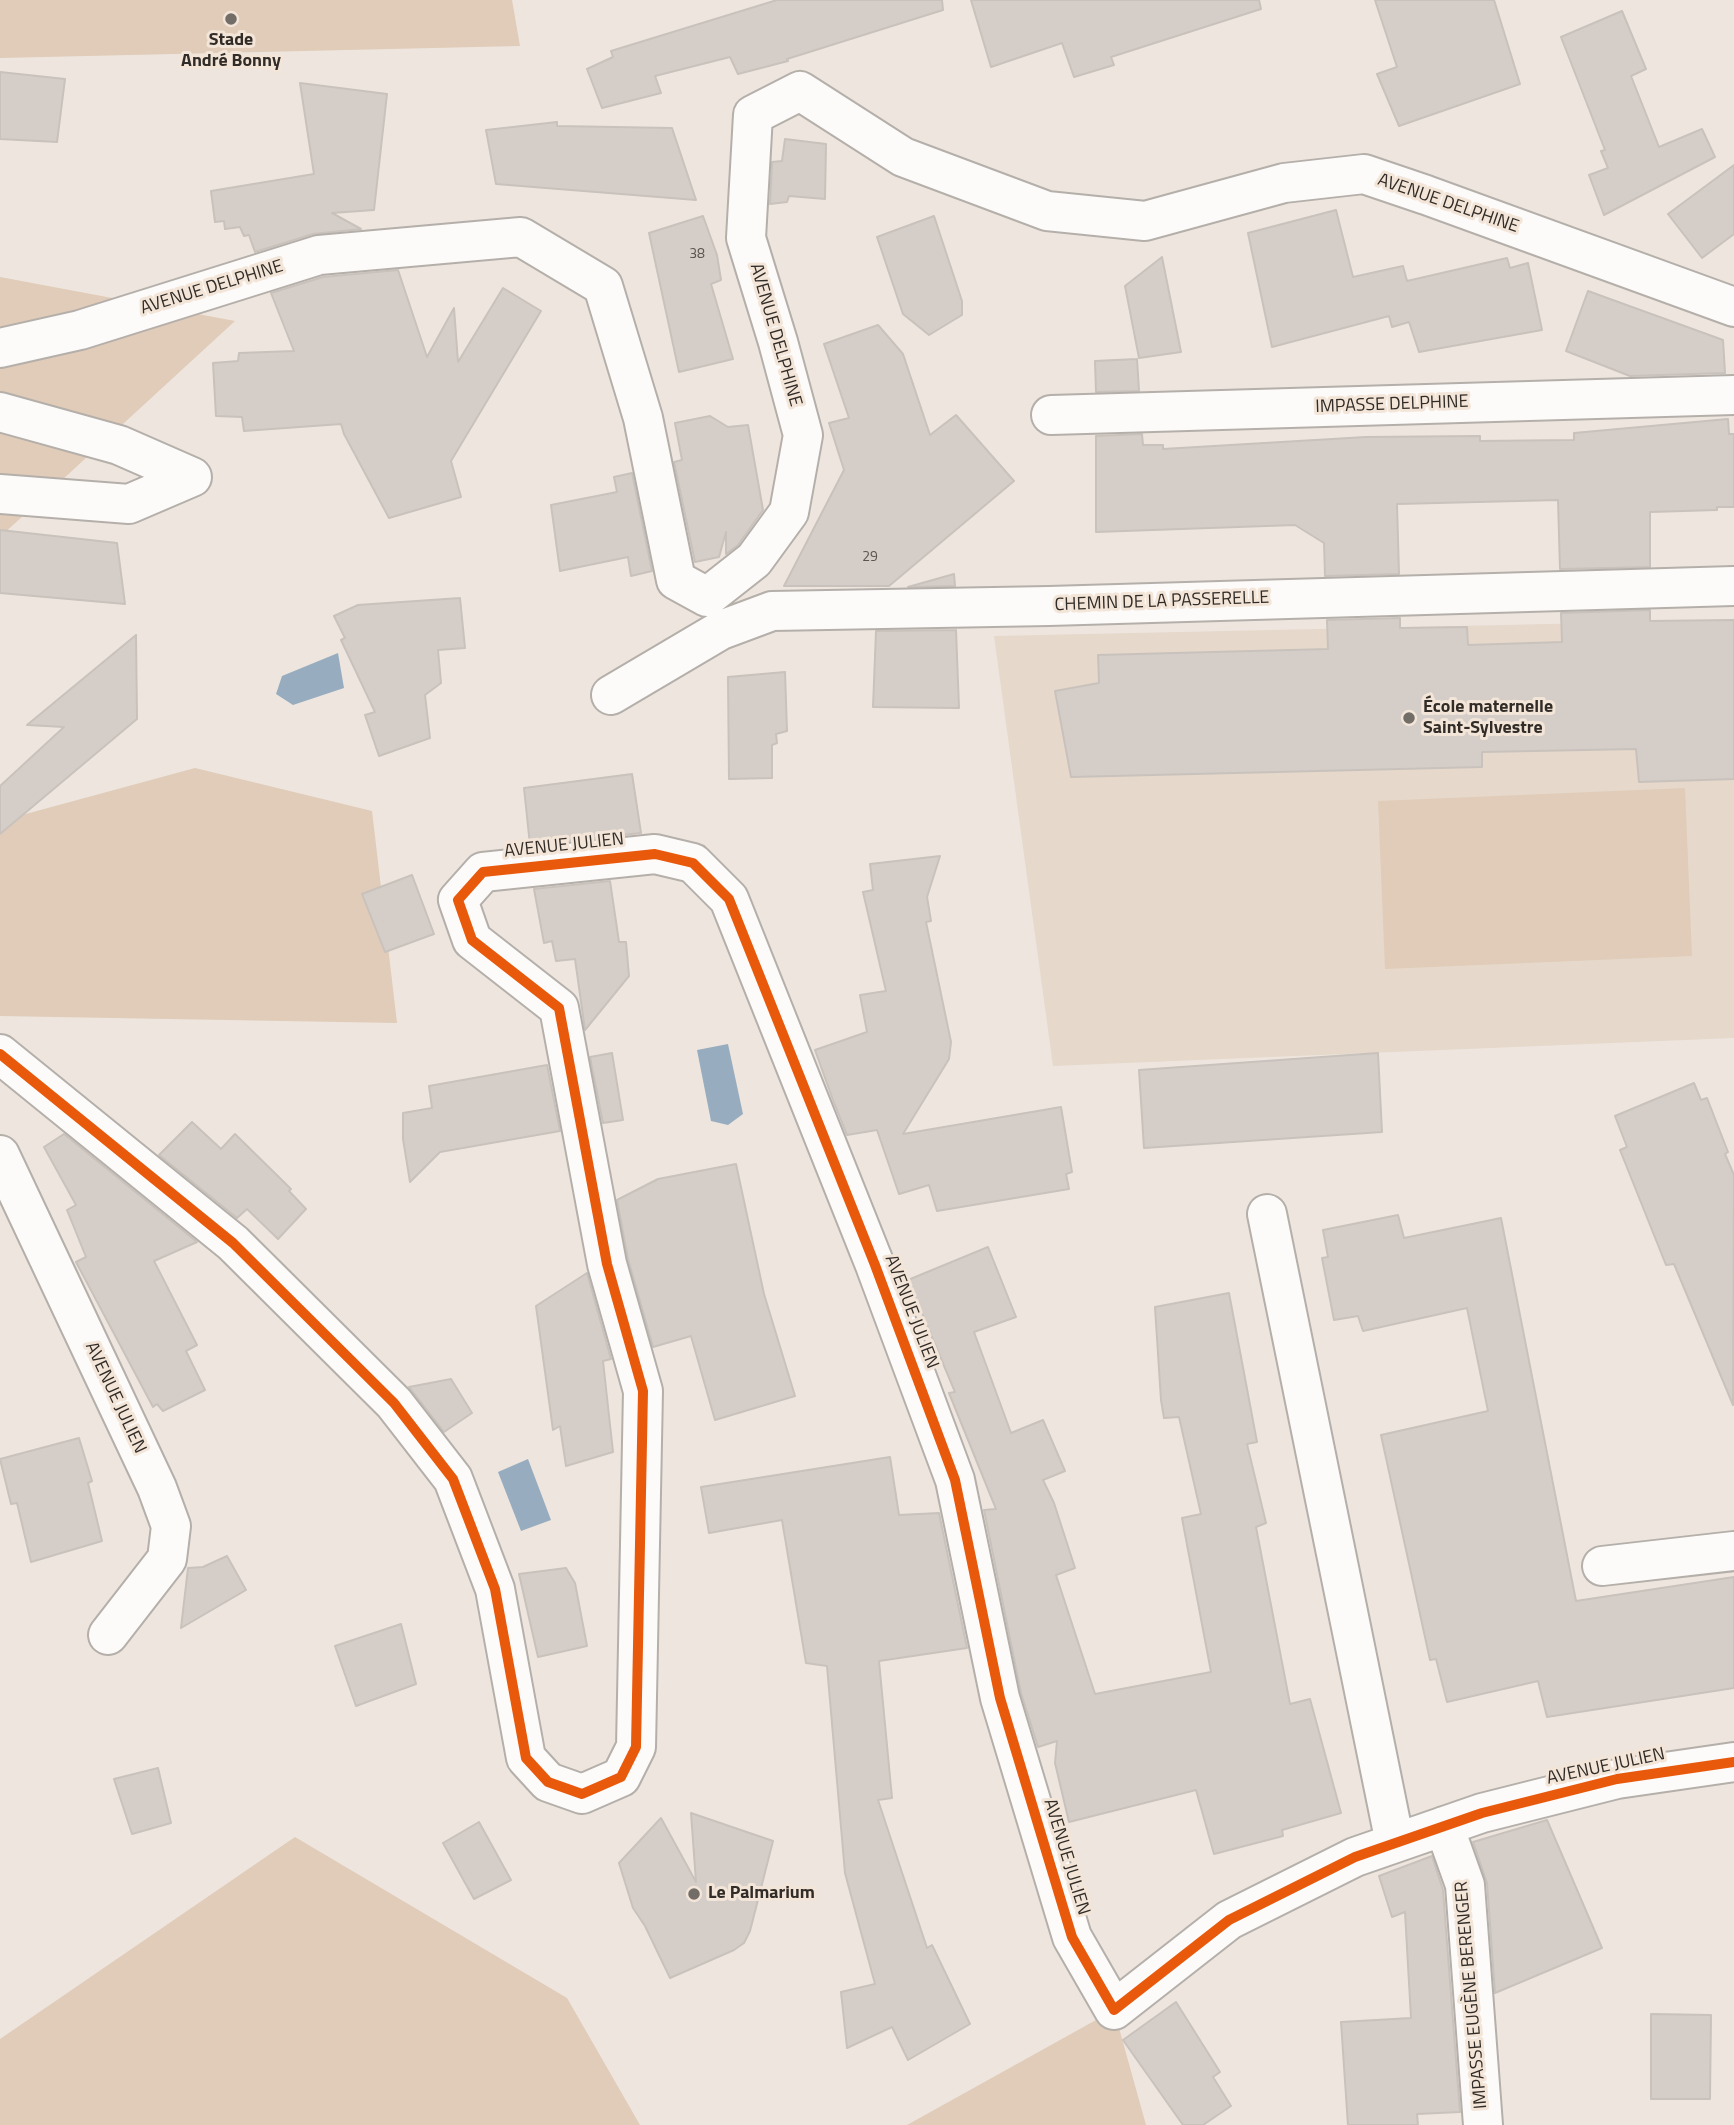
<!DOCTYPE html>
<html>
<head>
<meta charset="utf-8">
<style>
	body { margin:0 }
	canvas { display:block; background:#ede5de }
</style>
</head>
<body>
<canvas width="1734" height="2125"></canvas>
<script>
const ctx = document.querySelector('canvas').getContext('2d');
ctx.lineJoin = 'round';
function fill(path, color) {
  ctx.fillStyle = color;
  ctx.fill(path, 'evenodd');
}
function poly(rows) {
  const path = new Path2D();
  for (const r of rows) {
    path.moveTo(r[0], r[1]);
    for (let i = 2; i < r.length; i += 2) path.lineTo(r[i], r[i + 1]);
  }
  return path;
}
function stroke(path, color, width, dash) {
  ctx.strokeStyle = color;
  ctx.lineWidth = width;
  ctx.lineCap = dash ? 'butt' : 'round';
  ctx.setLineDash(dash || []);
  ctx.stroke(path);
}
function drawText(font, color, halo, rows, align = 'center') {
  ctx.font = font + ' "Titillium Web",sans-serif';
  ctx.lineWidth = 6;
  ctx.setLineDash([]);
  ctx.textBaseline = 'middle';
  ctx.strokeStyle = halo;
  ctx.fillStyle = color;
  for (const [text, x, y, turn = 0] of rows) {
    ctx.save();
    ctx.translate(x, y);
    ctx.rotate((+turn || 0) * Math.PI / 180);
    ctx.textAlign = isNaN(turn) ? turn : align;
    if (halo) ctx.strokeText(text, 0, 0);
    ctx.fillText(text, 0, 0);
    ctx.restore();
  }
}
fill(poly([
	[1734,620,1734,1038,1053,1066,994,636]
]), '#e6d9cb');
fill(poly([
	[0,0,512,0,520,46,0,58],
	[0,277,235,321,0,537],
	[195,768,372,811,397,1023,0,1016,0,821],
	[1685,788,1692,956,1385,969,1378,801],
	[295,1837,567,1998,640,2125,0,2125,0,2039],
	[1114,2010,1146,2125,907,2125]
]), '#e0ccb8');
fill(poly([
	[338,653,344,688,293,705,276,694,282,676],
	[728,1044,743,1114,728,1125,711,1121,697,1050],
	[528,1459,551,1520,521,1531,498,1472]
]), '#97adbf');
const building = poly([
	[777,0,942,0,943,10,787,59,788,61,738,74,730,57,655,76,661,93,602,108,587,69,613,57,611,51,777,0],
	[971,0,1259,0,1261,9,1111,57,1114,65,1074,77,1062,43,991,67,971,0],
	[1375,0,1494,0,1520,84,1399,126,1377,74,1397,67,1375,0],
	[1622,11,1646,69,1631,76,1659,147,1702,129,1715,157,1604,215,1589,175,1608,168,1601,151,1605,150,1561,37,1622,11],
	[0,72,65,79,57,142,0,139,0,72],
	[300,83,387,94,374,210,332,213,361,229,313,234,255,252,249,235,244,236,240,227,225,229,224,221,215,222,211,191,314,174,300,83],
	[557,122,557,126,672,128,696,200,496,184,486,130,557,122],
	[785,139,826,144,825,199,789,196,787,202,770,204,772,162,782,161,785,139],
	[1734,165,1734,234,1702,258,1668,214,1734,165],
	[1336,210,1353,277,1403,266,1407,281,1507,258,1510,268,1528,263,1542,330,1419,352,1409,322,1392,327,1389,316,1272,347,1248,233,1336,210],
	[703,216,717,255,721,280,711,284,733,359,679,372,649,233,703,216],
	[934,216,962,301,962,315,929,335,903,314,877,237,934,216],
	[1162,257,1181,352,1139,358,1125,286,1162,257],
	[398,270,427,357,454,308,458,362,503,288,541,311,451,461,461,497,389,518,344,434,341,424,244,431,242,417,216,416,213,363,238,361,239,353,294,351,271,293,323,277,398,270],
	[1588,291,1723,340,1725,373,1630,376,1566,351,1588,291],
	[878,325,903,354,930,435,956,415,1014,481,889,586,784,586,844,470,829,423,849,418,824,344,878,325],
	[1137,359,1139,391,1096,392,1095,361,1137,359],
	[710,416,728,427,748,425,763,510,738,545,726,554,726,532,719,557,695,562,674,462,682,460,675,423,710,416],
	[1728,419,1729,434,1734,434,1734,507,1717,507,1717,510,1650,512,1650,567,1560,569,1558,500,1397,504,1399,574,1325,576,1324,543,1295,525,1096,532,1096,436,1142,434,1143,445,1163,445,1163,449,1366,437,1480,436,1480,441,1574,440,1574,433,1728,419],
	[632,473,652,571,631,576,628,557,560,571,551,505,617,492,614,477,632,473],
	[0,530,117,543,125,604,0,593,0,530],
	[954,574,955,586,908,587,954,574],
	[460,598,465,648,438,650,441,683,425,695,430,738,379,756,365,715,375,712,341,640,345,638,334,616,358,605,460,598],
	[1650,610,1650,621,1734,620,1734,779,1639,782,1636,749,1482,752,1482,767,1071,777,1055,691,1099,683,1098,655,1328,649,1327,620,1400,618,1400,628,1467,627,1468,645,1562,642,1561,613,1650,610],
	[956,630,959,708,873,707,876,631,956,630],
	[136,635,137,719,0,834,0,786,64,727,27,725,136,635],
	[785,672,787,731,776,734,777,743,772,745,772,778,729,779,728,677,785,672],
	[632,774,641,833,530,845,524,788,632,774],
	[940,856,927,897,931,921,926,922,951,1042,949,1059,903,1134,1061,1107,1072,1172,1066,1174,1069,1189,937,1211,929,1185,899,1194,877,1130,847,1135,833,1100,815,1050,867,1032,860,995,886,991,863,892,873,890,870,864,940,856],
	[412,875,434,934,385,952,362,894,412,875],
	[610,881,619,942,626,942,629,976,585,1030,575,959,556,961,552,941,544,943,534,889,610,881],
	[612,1053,623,1120,603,1123,590,1057,612,1053],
	[1378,1053,1382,1132,1144,1148,1139,1070,1378,1053],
	[547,1065,560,1131,440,1152,410,1182,403,1139,403,1113,432,1108,429,1086,547,1065],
	[1694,1083,1701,1100,1707,1098,1728,1152,1725,1154,1734,1175,1733,1405,1674,1264,1666,1265,1620,1150,1627,1147,1615,1116,1694,1083],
	[192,1122,221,1149,235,1134,291,1189,289,1191,306,1209,278,1239,247,1209,237,1218,159,1155,192,1122],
	[64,1134,197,1242,154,1261,197,1345,186,1351,205,1390,163,1411,157,1404,153,1407,76,1262,86,1257,67,1210,76,1205,44,1147,64,1134],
	[736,1164,764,1294,795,1396,715,1420,691,1336,653,1347,628,1259,617,1200,658,1179,736,1164],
	[1398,1215,1404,1238,1501,1218,1576,1601,1734,1577,1734,1688,1547,1717,1538,1681,1447,1702,1436,1659,1430,1660,1381,1435,1488,1411,1467,1308,1363,1331,1358,1316,1334,1320,1322,1258,1328,1257,1323,1230,1398,1215],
	[988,1247,1016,1317,974,1332,1011,1433,1043,1420,1065,1471,1043,1480,1054,1503,1075,1568,1056,1575,1095,1694,1211,1672,1182,1518,1201,1514,1179,1417,1164,1418,1161,1400,1155,1307,1229,1293,1257,1442,1247,1444,1266,1523,1256,1527,1290,1704,1310,1699,1341,1813,1282,1830,1283,1836,1214,1854,1196,1790,1069,1822,1055,1763,1057,1741,1038,1747,1021,1693,984,1510,996,1509,949,1393,955,1392,908,1280,988,1247],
	[587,1273,611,1359,603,1361,613,1452,566,1466,560,1426,553,1430,536,1306,587,1273],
	[451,1379,472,1413,444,1432,409,1387,451,1379],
	[79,1438,92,1481,88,1483,102,1541,31,1562,17,1503,11,1504,0,1459,79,1438],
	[890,1457,899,1515,939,1513,967,1648,879,1661,892,1798,878,1800,927,1948,932,1945,970,2024,908,2060,892,2027,847,2048,841,1992,875,1984,845,1873,827,1666,806,1663,782,1520,709,1533,701,1487,890,1457],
	[227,1556,246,1590,181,1628,188,1568,203,1567,227,1556],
	[566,1568,575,1583,587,1646,538,1657,519,1574,566,1568],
	[401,1624,416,1684,356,1706,335,1646,401,1624],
	[158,1768,171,1823,132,1834,114,1779,158,1768],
	[691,1813,773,1841,750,1931,744,1943,734,1950,670,1978,645,1926,633,1908,619,1863,661,1818,696,1882,691,1813],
	[1547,1820,1602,1948,1495,1993,1487,1883,1473,1842,1547,1820],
	[479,1822,511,1880,474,1899,443,1843,479,1822],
	[1432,1856,1443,1890,1460,2112,1417,2114,1418,2125,1348,2125,1341,2022,1411,2018,1405,1912,1392,1917,1379,1876,1432,1856],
	[1176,2002,1220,2072,1213,2077,1231,2106,1203,2125,1183,2125,1123,2040,1176,2002],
	[1651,2014,1711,2015,1710,2099,1651,2099,1651,2014]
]);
fill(building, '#d5cec8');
stroke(building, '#c9c2bc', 2);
const minor = poly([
	[0,348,80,330,319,255,521,237,603,286,643,418,676,580,707,597,754,560,789,512,803,435,778,342,746,238,753,115,800,91,903,157,1047,211,1145,221,1284,183,1364,174,1426,195,1734,307],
	[0,412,119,445,192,477,129,504,0,494],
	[1051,415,1734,395],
	[611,695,721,630,772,611,1049,606,1734,586],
	[0,1054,233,1243,394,1403,453,1479,495,1589,526,1758,548,1782,582,1794,621,1777,636,1747,643,1391,607,1264,559,1008,472,940,458,900,483,872,655,854,693,863,729,899,875,1265,955,1480,1000,1698,1072,1937,1114,2010,1229,1920,1355,1857,1482,1813,1617,1779,1734,1762],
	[0,1155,157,1488,171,1526,167,1559,108,1635],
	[1267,1214,1395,1843],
	[1602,1566,1734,1551],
	[1444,1826,1465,1885,1483,2125]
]);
stroke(minor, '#b5afaa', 42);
stroke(minor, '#fcfbfa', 38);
stroke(poly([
	[0,1054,233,1243,394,1403,453,1479,495,1589,526,1758,548,1782,582,1794,621,1777,636,1747,643,1391,607,1264,559,1008,472,940,458,900,483,872,655,854,693,863,729,899,875,1265,955,1480,1000,1698,1072,1937,1114,2010,1229,1920,1355,1857,1482,1813,1617,1779,1734,1762]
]), '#e8590c', 10);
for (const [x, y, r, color] of [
	[231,19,7,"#736d67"],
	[1409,718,7,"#736d67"],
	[694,1894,7,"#736d67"]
]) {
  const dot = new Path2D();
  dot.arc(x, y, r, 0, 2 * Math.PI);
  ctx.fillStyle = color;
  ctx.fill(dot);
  stroke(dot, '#f3e5d8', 2.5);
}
drawText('14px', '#5b5550', null, [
	["38",697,255],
	["29",870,558]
]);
drawText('bold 18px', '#312c27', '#f3e5d8', [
	["Stade",231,41,"center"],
	["André Bonny",231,62,"center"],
	["École maternelle",1423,708],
	["Saint-Sylvestre",1423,729],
	["Le Palmarium",708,1894]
], 'left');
drawText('18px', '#312c27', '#f3e5d8', [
	["AVENUE DELPHINE",1448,204,19],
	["AVENUE DELPHINE",212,288,-17],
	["AVENUE DELPHINE",775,335,74],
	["IMPASSE DELPHINE",1392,405,-2],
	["CHEMIN DE LA PASSERELLE",1162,602,-2],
	["AVENUE JULIEN",564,846,-6],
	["AVENUE JULIEN",911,1312,69],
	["AVENUE JULIEN",115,1398,65],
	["AVENUE JULIEN",1606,1767,-12],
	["AVENUE JULIEN",1066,1857,73],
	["IMPASSE EUGÈNE BERENGER",1472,1995,-95]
]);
</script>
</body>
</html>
